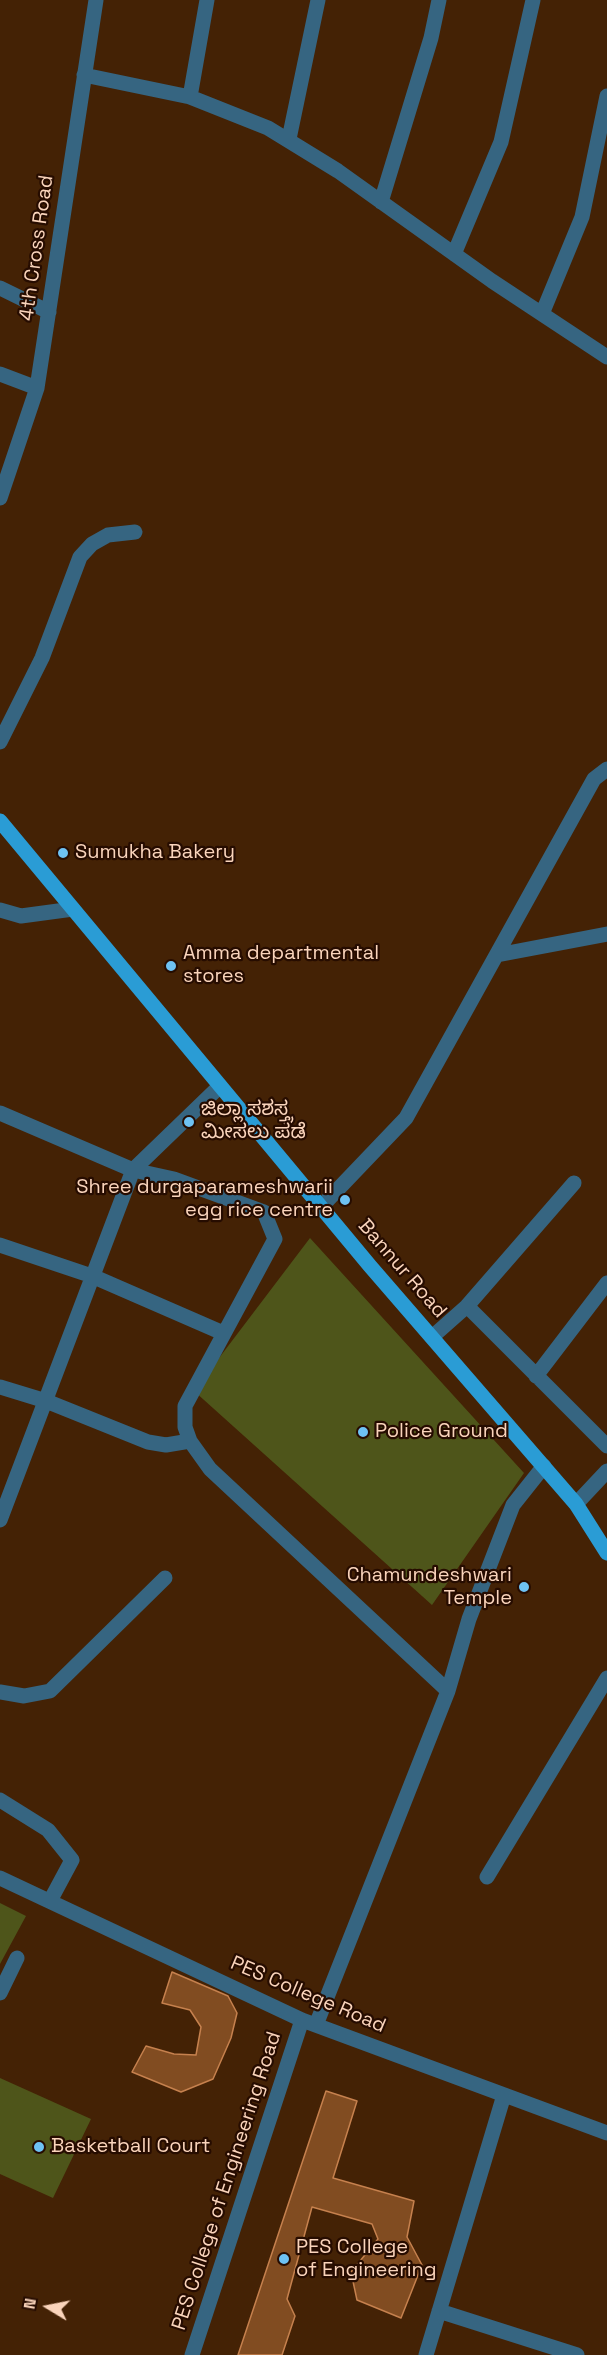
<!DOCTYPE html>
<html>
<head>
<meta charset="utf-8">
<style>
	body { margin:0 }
	#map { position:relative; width:607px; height:2355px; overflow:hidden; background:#442205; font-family:"Space Grotesk",sans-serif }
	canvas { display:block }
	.north { position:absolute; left:18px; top:2277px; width:60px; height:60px; -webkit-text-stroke:4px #260c00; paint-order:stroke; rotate:280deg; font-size:16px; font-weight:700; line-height:24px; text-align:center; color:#fad4bb }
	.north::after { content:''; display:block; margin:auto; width:21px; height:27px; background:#fad4bb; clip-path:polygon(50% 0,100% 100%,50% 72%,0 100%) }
</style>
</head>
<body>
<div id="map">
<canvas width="607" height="2355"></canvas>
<div class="north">N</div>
</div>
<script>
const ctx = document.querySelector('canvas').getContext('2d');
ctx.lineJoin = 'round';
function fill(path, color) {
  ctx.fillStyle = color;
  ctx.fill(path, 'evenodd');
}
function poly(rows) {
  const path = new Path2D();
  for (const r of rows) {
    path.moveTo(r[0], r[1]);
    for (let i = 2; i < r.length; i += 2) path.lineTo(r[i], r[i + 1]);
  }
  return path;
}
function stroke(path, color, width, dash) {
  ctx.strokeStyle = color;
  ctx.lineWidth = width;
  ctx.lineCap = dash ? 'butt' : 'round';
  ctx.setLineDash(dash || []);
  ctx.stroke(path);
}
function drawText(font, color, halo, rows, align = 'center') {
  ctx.font = font + ' "Space Grotesk","Noto Sans Kannada",sans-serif';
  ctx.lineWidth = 4.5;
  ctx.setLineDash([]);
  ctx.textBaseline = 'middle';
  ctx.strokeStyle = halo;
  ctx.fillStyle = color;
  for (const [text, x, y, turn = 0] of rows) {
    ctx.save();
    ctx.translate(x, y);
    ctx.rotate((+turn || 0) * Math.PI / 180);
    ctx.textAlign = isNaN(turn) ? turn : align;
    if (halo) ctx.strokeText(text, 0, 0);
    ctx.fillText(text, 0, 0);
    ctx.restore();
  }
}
fill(poly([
	[310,1238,524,1473,432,1605,194,1391],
	[0,1903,26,1916,0,1964],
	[0,2078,91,2119,53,2198,0,2174]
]), '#4e551a');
const building = poly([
	[172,1972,228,1996,237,2013,231,2038,213,2079,181,2092,132,2072,146,2046,174,2054,196,2055,201,2027,190,2010,162,2003,172,1972],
	[326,2091,357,2101,333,2178,414,2201,407,2237,422,2265,401,2318,357,2300,351,2272,378,2239,372,2224,312,2207,287,2299,295,2316,282,2355,238,2355,326,2091]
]);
fill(building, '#814c21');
stroke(building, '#c6814e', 1.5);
stroke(poly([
	[84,75,190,97,268,128,338,171,492,281,607,357],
	[190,97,207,0],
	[289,139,318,0],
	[381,202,431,38,439,0],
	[454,254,501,142,533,0],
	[0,288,49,312],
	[542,314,582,217,607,96],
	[0,374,37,388],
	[0,498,37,388,96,0],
	[0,742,42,658,80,557,92,544,108,535,135,532],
	[0,910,21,916,73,909],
	[497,955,607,934],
	[0,1113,133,1170,174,1179,264,1212,275,1239,185,1406,185,1427,190,1441,210,1469,448,1691],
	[321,1207,406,1118,594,779,607,769],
	[0,1245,92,1276,223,1333],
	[467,1306,574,1183],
	[432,1337,467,1306,607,1446],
	[536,1376,607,1283],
	[0,1387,46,1401,148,1442,166,1445,190,1441],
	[576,1504,607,1471],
	[0,1520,133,1170,220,1086],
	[0,1692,24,1696,50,1691,165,1578],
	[0,1800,48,1830,72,1860,50,1901],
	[487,1877,607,1678],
	[0,1878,302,2020,607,2133],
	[0,1993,17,1958],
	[316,2025,448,1691,469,1619,513,1505,544,1466],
	[439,2311,577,2355],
	[192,2355,302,2020],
	[426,2355,504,2095]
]), '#366581', 15);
stroke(poly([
	[0,821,370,1266,576,1504,607,1553]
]), '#2a9cd5', 15);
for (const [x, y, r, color] of [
	[63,853,6,"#6ec2f3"],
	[171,966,6,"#6ec2f3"],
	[189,1122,6,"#6ec2f3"],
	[345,1200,6,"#6ec2f3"],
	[363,1432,6,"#6ec2f3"],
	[524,1587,6,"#6ec2f3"],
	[39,2147,6,"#6ec2f3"],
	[284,2259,6,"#6ec2f3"]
]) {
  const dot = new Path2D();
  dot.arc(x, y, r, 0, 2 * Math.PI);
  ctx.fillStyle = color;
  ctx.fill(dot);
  stroke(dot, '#260c00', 2);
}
drawText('20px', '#fad4bb', '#260c00', [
	["4th Cross Road",37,248,-82],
	["Bannur Road",402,1269,49],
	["PES College Road",308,1995,23],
	["PES College of Engineering Road",227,2181,-72]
]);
drawText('20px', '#fad4bb', '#260c00', [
	["Sumukha Bakery",75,853],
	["Amma departmental",183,954],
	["stores",183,977],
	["ಜಿಲ್ಲಾ ಸಶಸ್ತ್ರ",201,1110],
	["ಮೀಸಲು ಪಡೆ",201,1133],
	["Shree durgaparameshwarii",333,1188,"right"],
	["egg rice centre",333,1211,"right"],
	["Police Ground",375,1432],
	["Chamundeshwari",512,1576,"right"],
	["Temple",512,1599,"right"],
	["Basketball Court",51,2147],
	["PES College",296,2248],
	["of Engineering",296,2271]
], 'left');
</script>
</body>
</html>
